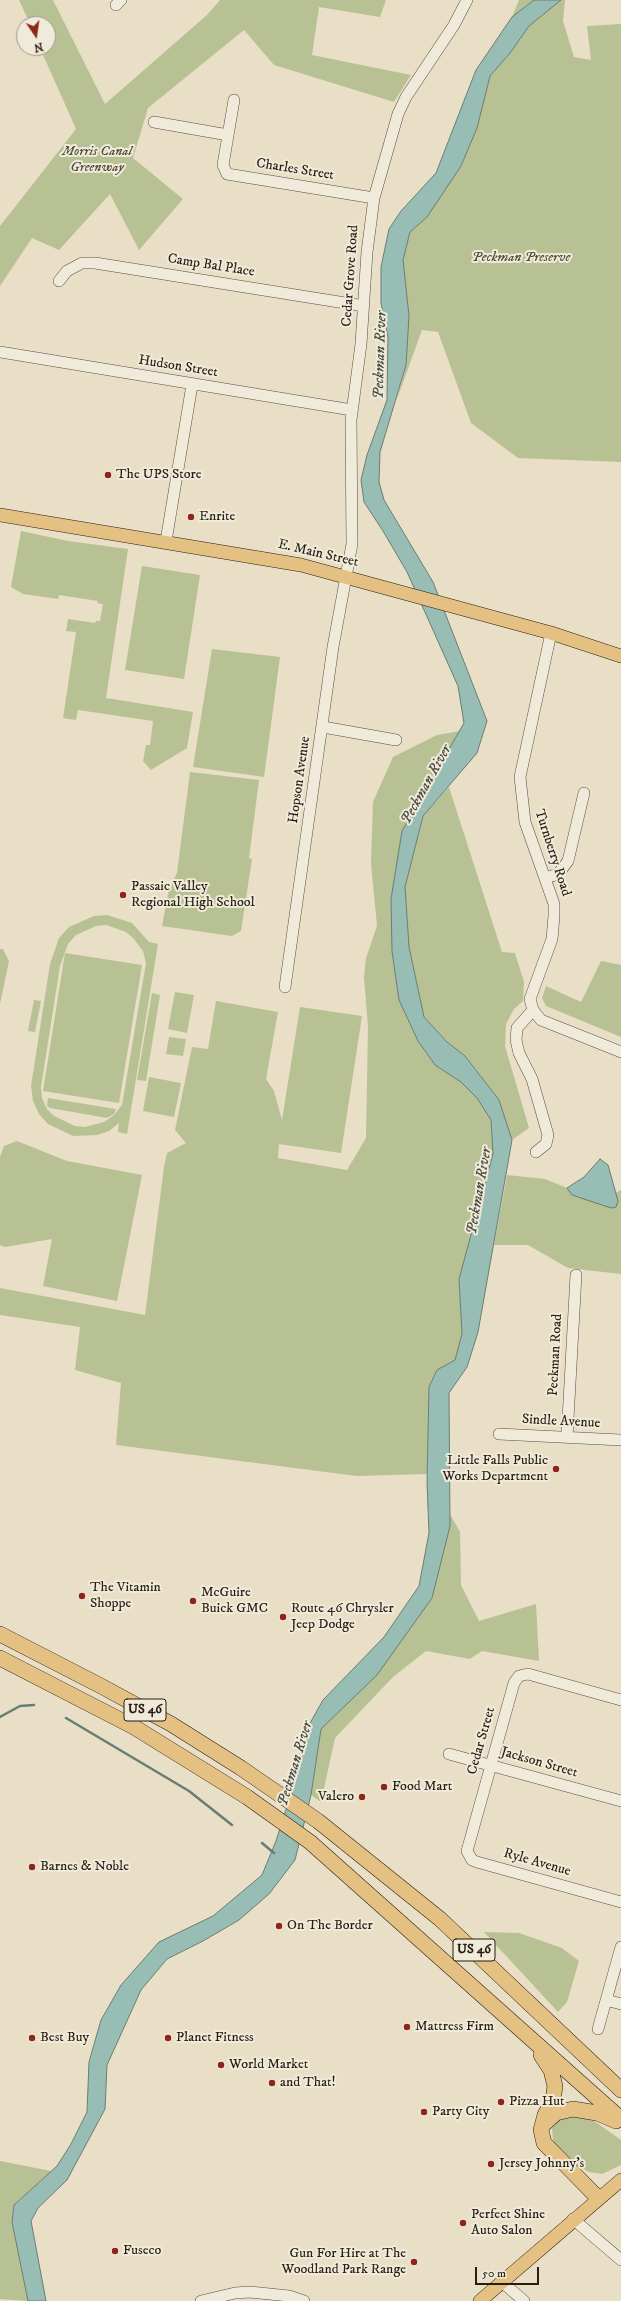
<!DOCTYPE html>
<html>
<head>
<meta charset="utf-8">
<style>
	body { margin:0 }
	#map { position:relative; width:621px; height:2301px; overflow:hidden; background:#e8dfc6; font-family:"IM FELL DW Pica",serif }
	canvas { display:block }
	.north { position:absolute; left:16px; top:16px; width:40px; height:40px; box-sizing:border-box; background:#f0eada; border:1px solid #a0988a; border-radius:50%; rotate:167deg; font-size:11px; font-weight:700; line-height:16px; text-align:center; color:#271d11 }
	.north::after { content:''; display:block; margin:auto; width:14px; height:18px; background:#8f2418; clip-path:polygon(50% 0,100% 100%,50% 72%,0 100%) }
	.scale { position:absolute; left:475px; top:2267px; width:64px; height:18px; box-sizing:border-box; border:2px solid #271d11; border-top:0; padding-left:5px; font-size:12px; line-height:14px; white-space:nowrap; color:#271d11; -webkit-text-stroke:3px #f0eada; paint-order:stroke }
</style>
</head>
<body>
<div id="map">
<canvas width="621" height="2301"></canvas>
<div class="north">N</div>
<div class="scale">50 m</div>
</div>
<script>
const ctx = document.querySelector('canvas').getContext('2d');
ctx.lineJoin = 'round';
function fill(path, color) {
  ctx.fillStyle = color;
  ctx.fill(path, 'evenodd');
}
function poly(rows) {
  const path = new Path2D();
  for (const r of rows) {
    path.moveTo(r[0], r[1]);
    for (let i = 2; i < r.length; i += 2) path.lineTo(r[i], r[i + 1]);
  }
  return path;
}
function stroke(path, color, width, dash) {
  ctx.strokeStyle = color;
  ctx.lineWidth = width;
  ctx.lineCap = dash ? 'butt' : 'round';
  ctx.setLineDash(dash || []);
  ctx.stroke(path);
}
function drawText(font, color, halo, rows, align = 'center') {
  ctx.font = font + ' "IM FELL DW Pica",serif';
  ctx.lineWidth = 4;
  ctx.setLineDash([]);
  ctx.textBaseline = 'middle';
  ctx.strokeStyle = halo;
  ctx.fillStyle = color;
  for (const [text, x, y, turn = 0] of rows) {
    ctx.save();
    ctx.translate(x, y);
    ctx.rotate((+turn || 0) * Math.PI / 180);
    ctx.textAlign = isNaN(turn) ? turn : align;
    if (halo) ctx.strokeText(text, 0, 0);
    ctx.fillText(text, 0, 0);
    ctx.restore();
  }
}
fill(poly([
	[19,0,53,0,105,104,207,15,220,0,386,0,380,17,319,7,312,55,411,75,394,102,274,65,244,30,148,108,133,158,183,199,139,250,110,194,59,250,32,238,0,286,0,226,76,129,40,48,48,48,48,24,30,24],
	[519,0,565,0,563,21,574,57,591,60,587,26,621,24,621,462,518,458,471,423,438,332,422,330,396,402,406,365,409,316,403,260,410,232,422,221,462,164,474,134,490,76,510,53,512,17],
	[21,531,68,541,128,549,106,698,193,712,187,748,151,770,143,761,146,745,150,745,153,721,78,710,76,720,63,718,76,632,66,631,68,619,95,623,96,621,100,621,103,604,97,603,98,601,59,595,58,599,23,594,11,587],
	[142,566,200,575,184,679,125,670],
	[212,649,280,657,264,777,193,767],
	[460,731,402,831,392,951,399,1000,418,1041,435,1065,461,1082,477,1098,491,1120,493,1154,459,1279,462,1334,455,1360,437,1370,429,1387,427,1474,357,1476,116,1445,121,1383,75,1370,80,1327,0,1315,0,1288,145,1315,164,1167,167,1153,186,1143,175,1130,192,1047,208,1049,216,1001,278,1012,266,1079,274,1091,282,1120,300,1007,362,1016,341,1153,279,1144,278,1158,347,1170,366,1138,368,1027,364,977,366,958,377,926,371,863,373,802,393,757,437,735],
	[190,772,259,780,249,858,252,859,241,931,232,936,162,926,169,889,177,873],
	[449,787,502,952,515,953,524,982,523,1001,514,1009,506,1024,505,1046,529,1128,512,1140,499,1100,465,1056,447,1042,424,1017,409,947,405,887,423,816],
	[107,915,132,923,149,942,158,944,127,1134,118,1132,119,1123,109,1131,97,1135,73,1136,48,1124,39,1114,33,1101,31,1086,50,964,59,938,69,927,94,916],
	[106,925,126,932,133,938,143,951,146,963,122,1105,114,1115,104,1122,85,1127,75,1126,54,1116,47,1109,42,1098,41,1087,60,966,68,944,76,935,96,926],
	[0,949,3,949,9,961,0,1004],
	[65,953,142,965,119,1103,43,1091],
	[601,961,621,965,621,1037,546,1006,542,998,546,986,581,1002],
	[175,992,194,995,187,1033,168,1029],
	[152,993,160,995,146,1081,137,1080],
	[34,1000,41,1001,35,1032,28,1031],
	[169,1037,186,1039,183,1056,166,1054],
	[149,1077,181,1083,174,1117,143,1111],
	[48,1098,116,1109,114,1114,107,1118,50,1108,47,1106],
	[17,1141,67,1161,142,1175,117,1301,43,1286,52,1239,5,1247,0,1245,0,1157,4,1146],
	[507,1175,545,1179,567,1188,572,1195,581,1196,618,1201,615,1193,621,1190,621,1274,568,1268,528,1245,494,1245],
	[450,1514,460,1532,461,1585,479,1621,536,1604,539,1661,482,1651,470,1659,426,1651,393,1677,335,1738,321,1802,311,1795,321,1729,432,1598,447,1537],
	[484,1932,519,1933,562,1948,579,1961,567,2002,558,2012],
	[565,2116,581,2116,581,2118,594,2121,621,2140,621,2165,602,2174,589,2172,576,2165,555,2144,553,2140,552,2129,555,2123],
	[0,2161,51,2171,14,2205,12,2222,28,2301,0,2299]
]), '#b8c194');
const water = poly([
	[534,0,561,0,529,26,510,53,490,76,477,128,461,166,427,217,410,232,403,260,409,316,406,365,380,452,379,482,384,500,433,582,487,721,477,753,423,816,405,887,409,947,424,1017,447,1042,465,1056,499,1100,512,1140,478,1332,467,1367,449,1393,450,1526,432,1598,377,1675,321,1729,311,1795,295,1860,269,1894,239,1920,203,1941,167,1959,141,1990,107,2065,105,2109,67,2180,38,2208,31,2221,46,2301,28,2301,12,2222,14,2205,57,2166,71,2144,87,2112,89,2062,101,2020,121,1985,159,1942,213,1916,262,1875,276,1841,295,1781,304,1734,323,1700,384,1637,419,1586,429,1533,427,1482,429,1387,437,1370,455,1360,462,1334,459,1279,493,1154,491,1120,477,1098,461,1082,435,1065,418,1041,399,1000,392,951,391,899,402,831,464,723,458,686,407,572,383,531,364,502,361,480,367,455,387,400,388,337,381,303,381,267,389,229,401,211,436,173,476,70,512,17,534,0],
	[600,1159,608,1165,618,1201,616,1207,611,1208,572,1195,567,1188,584,1177,600,1159]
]);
fill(water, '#97bdb5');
stroke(water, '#6a7d73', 1);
stroke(poly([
	[0,1717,20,1706,34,1705],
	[66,1718,189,1791,232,1825],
	[262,1843,274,1853]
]), '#6a7d73', 2.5);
const minor = poly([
	[116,5,121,0],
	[234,100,223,165,227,174,374,198],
	[154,122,228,135],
	[59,281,67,271,82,263,95,263,364,306],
	[0,352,352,410],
	[166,541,192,385],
	[551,633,520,777,525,822,554,904,554,916,552,939,530,999,533,1010,541,1020,621,1052],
	[323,727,396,740],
	[545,878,558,874,568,861,584,793],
	[285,987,333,647,352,544,351,420,361,344,367,252,374,198,398,114,406,97,454,25,467,0],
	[533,1010,517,1028,516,1040,519,1053,532,1079,548,1135,546,1144,536,1152],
	[499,1434,621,1440],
	[567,1437,576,1275],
	[621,1700,528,1674,519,1676,514,1683,467,1851,472,1860,477,1862,621,1902],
	[449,1754,621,1801],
	[606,2000,621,2004],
	[598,2029,621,1947],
	[573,2219,621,2260],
	[502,2282,524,2301],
	[201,2301,235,2293,250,2292,289,2296,304,2301]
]);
const major = poly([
	[0,515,301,565,551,633,621,656],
	[480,2301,621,2180]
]);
const highway = poly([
	[0,1634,101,1686,171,1724,241,1768,318,1821,440,1919,621,2090],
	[0,1658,134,1727,247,1797,310,1842,621,2119],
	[541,2055,551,2070,555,2086,553,2100,545,2115,541,2130,544,2143,598,2198],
	[544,2124,556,2113,573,2109,597,2113,616,2121]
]);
stroke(minor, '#574e3e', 12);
stroke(major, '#271d11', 14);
stroke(highway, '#271d11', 16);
stroke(minor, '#f0eada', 11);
stroke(major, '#e4c083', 13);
stroke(highway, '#e4c083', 15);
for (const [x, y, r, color] of [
	[108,475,4,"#8f2418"],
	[191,517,4,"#8f2418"],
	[123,895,4,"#8f2418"],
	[556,1469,4,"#8f2418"],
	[82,1596,4,"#8f2418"],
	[193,1601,4,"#8f2418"],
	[283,1617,4,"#8f2418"],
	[384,1787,4,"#8f2418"],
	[362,1797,4,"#8f2418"],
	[32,1867,4,"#8f2418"],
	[279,1926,4,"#8f2418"],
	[407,2027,4,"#8f2418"],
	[32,2038,4,"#8f2418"],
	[168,2038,4,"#8f2418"],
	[221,2065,4,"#8f2418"],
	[272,2083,4,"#8f2418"],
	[501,2102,4,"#8f2418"],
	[424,2112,4,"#8f2418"],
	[491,2164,4,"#8f2418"],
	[463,2223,4,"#8f2418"],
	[115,2251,4,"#8f2418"],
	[414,2262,4,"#8f2418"]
]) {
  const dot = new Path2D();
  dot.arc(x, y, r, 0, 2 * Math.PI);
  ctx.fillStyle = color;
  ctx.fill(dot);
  stroke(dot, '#f0eada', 1.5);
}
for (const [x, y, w] of [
	[145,1710,42],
	[474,1950,42]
]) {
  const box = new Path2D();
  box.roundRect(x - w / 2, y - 11, w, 22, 3);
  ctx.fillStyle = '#f0eada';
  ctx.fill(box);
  stroke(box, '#271d11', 1);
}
drawText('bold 13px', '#271d11', null, [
	["US 46",145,1710],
	["US 46",474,1950]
]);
drawText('italic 14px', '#524e38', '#f0eada', [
	["Morris Canal",97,152],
	["Greenway",97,168],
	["Peckman Preserve",521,258]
]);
drawText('14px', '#271d11', '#f0eada', [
	["Charles Street",295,170,9],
	["Camp Bal Place",211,266,9],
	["Cedar Grove Road",351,276,-86],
	["Hudson Street",178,367,9],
	["E. Main Street",318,554,13],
	["Hopson Avenue",300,780,-82],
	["Turnberry Road",552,853,72],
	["Peckman Road",556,1355,-87],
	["Sindle Avenue",561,1422,3],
	["Cedar Street",482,1741,-74],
	["Jackson Street",539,1763,16],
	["Ryle Avenue",537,1863,16]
]);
drawText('14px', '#271d11', '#f0eada', [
	["The UPS Store",116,475],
	["Enrite",199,517],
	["Passaic Valley",131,887],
	["Regional High School",131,903],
	["Little Falls Public",548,1461,"right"],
	["Works Department",548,1477,"right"],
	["The Vitamin",90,1588],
	["Shoppe",90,1604],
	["McGuire",201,1593],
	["Buick GMC",201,1609],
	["Route 46 Chrysler",291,1609],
	["Jeep Dodge",291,1625],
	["Food Mart",392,1787],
	["Valero",354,1797,"right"],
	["Barnes & Noble",40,1867],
	["On The Border",287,1926],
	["Mattress Firm",415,2027],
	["Best Buy",40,2038],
	["Planet Fitness",176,2038],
	["World Market",229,2065],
	["and That!",280,2083],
	["Pizza Hut",509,2102],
	["Party City",432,2112],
	["Jersey Johnny's",499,2164],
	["Perfect Shine",471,2215],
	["Auto Salon",471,2231],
	["Fuseco",123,2251],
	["Gun For Hire at The",406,2254,"right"],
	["Woodland Park Range",406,2270,"right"]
], 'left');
drawText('italic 15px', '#494d42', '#f0eada', [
	["Peckman River",381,355,-88],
	["Peckman River",427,785,-61],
	["Peckman River",480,1191,-80],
	["Peckman River",296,1764,-73]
]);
</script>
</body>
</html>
